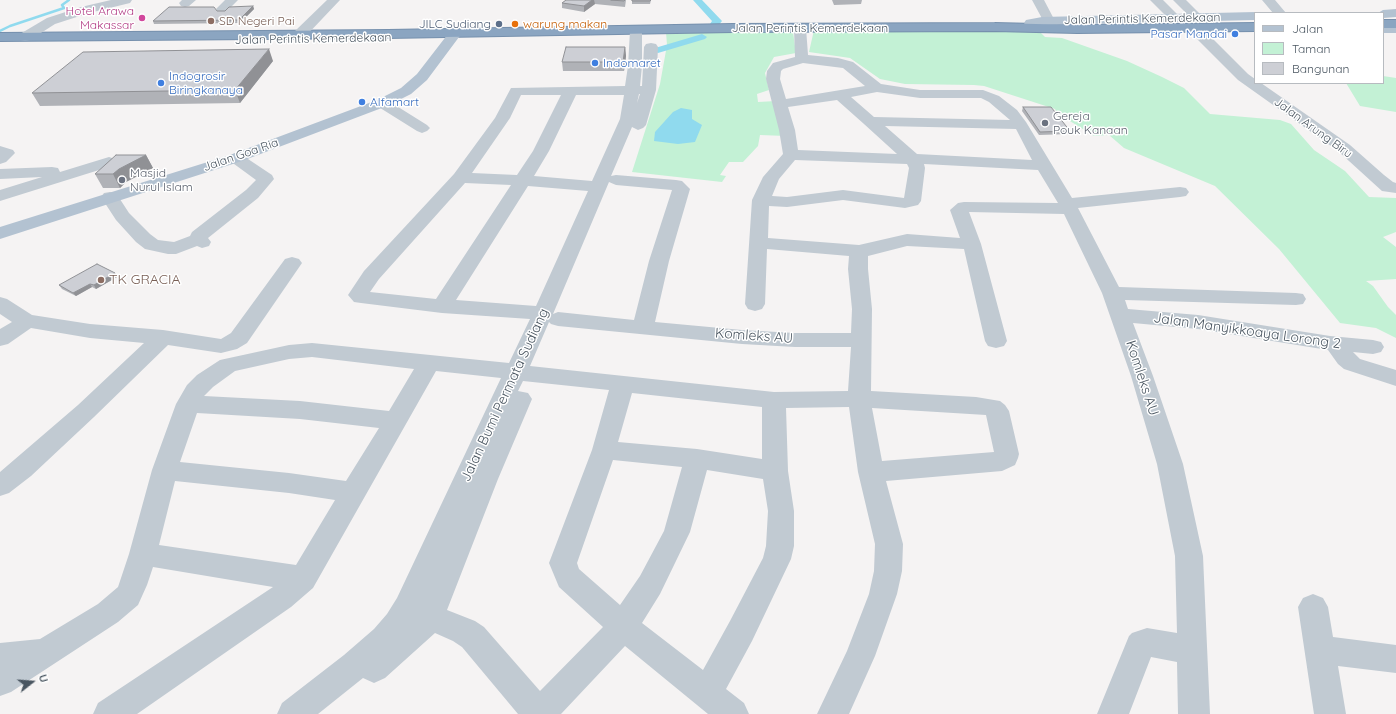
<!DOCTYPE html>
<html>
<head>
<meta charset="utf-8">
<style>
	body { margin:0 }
	#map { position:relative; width:1396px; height:714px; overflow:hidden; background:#f5f3f3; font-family:Quicksand,sans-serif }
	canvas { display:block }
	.legend { position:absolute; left:1254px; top:12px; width:130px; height:72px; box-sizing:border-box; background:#fff; border:1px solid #b7bbc0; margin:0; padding:5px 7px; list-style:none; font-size:12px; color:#4a5661 }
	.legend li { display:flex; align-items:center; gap:8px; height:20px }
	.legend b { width:20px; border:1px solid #b7bbc0 }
	.north { position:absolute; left:12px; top:662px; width:40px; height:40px; -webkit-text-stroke:3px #fff; paint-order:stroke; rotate:73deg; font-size:11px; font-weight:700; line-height:16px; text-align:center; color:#4a5661 }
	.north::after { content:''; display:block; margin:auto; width:14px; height:18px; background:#4a5661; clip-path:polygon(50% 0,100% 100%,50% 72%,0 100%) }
</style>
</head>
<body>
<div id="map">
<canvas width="1396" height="714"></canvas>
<ul class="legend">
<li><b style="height:5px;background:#b3c2d1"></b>Jalan</li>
<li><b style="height:11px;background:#c3f1d5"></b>Taman</li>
<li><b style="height:11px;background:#cdcfd5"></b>Bangunan</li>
</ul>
<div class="north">U</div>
</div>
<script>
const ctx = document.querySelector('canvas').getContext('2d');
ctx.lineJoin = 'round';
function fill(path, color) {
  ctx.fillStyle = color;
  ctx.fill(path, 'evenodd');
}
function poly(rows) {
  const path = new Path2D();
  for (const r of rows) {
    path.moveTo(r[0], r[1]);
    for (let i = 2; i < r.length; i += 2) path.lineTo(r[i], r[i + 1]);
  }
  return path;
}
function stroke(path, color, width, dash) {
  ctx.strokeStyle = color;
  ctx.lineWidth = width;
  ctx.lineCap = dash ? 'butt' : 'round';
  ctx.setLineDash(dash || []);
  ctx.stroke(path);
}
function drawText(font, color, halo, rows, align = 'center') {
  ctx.font = font + ' Quicksand,sans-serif';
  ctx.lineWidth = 3;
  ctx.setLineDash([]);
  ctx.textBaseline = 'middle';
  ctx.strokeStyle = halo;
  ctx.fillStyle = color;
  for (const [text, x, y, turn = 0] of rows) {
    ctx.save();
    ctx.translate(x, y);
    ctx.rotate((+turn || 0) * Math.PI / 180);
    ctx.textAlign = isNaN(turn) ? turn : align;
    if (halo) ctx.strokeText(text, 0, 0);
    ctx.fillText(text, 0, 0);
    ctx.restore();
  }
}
fill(poly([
	[1037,29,1045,37,1062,38,1127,61,1162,77,1184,88,1210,114,1280,120,1291,124,1314,150,1345,171,1369,197,1396,198,1396,232,1383,237,1396,247,1396,279,1366,281,1373,286,1388,307,1396,315,1396,338,1376,328,1340,323,1279,249,1215,186,1124,148,1109,135,1094,136,1057,113,1055,109,984,86,974,85,905,84,880,79,850,58,809,52,814,30],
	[666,32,793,32,796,53,774,57,765,73,769,90,757,94,758,102,776,101,786,136,760,135,758,146,743,162,729,162,720,175,726,176,722,182,632,172,660,84,667,45],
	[1383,76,1396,78,1396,112,1360,106,1346,83,1383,83]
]), '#c3f1d5');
fill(poly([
	[681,108,692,110,692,119,702,125,695,142,678,144,654,141,655,132,673,112]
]), '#90daee');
stroke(poly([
	[0,31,10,26,64,8,62,5,69,0]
]), '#90daee', 2.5);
fill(poly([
	[693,0,702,0,722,21,718,26,712,26,710,24,712,21,693,0],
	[702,34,707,37,705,39,658,53,653,50,655,48,702,34]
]), '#90daee');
const highway = poly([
	[1383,20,1396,20,1396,28,1383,28,1383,20],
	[995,23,1077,25,1255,23,1255,31,1077,33,995,31,733,32,388,38,0,41,0,33,388,30,733,24,995,23]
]);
stroke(highway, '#7690ad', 2);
fill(poly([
	[111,0,132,0,130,3,89,13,55,24,30,40,25,41,20,40,19,37,20,34,47,18,81,7,111,0],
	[182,0,196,0,189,6,185,7,181,6,179,3,182,0],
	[225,0,238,0,226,12,218,12,216,9,225,0],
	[327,0,340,0,304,38,294,38,293,35,294,32,327,0],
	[1032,0,1044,0,1055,21,1053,24,1045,24,1032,0],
	[1150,0,1163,0,1181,18,1179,21,1175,22,1171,21,1150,0],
	[1173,0,1186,0,1204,18,1202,21,1198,22,1194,21,1173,0],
	[1262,0,1275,0,1286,13,1273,13,1262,0],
	[800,24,804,25,806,28,808,55,838,58,853,62,881,84,920,90,983,90,999,96,1017,110,1026,122,1072,198,1180,187,1186,188,1189,192,1186,196,1180,197,1078,208,1119,287,1296,293,1303,294,1306,299,1303,304,1296,305,1125,300,1128,309,1198,315,1330,336,1373,340,1381,342,1384,347,1381,352,1373,354,1353,352,1360,359,1396,370,1396,386,1344,369,1338,364,1328,350,1198,329,1133,323,1153,376,1183,464,1203,556,1210,714,1178,714,1177,662,1151,657,1129,714,1097,714,1129,636,1132,633,1147,628,1177,633,1175,556,1157,464,1131,376,1102,293,1064,214,969,212,981,244,1007,341,1004,346,996,348,988,346,985,341,964,249,907,246,868,256,868,269,872,309,871,391,976,397,1000,401,1005,405,1009,411,1019,454,1018,458,1015,465,1002,471,886,481,903,544,902,571,897,594,875,656,849,714,817,714,847,651,869,594,874,571,875,544,858,472,849,407,786,408,788,471,794,511,794,546,791,559,752,641,726,689,744,703,749,714,708,714,625,646,561,714,518,714,462,647,453,641,435,633,385,678,374,683,363,678,318,714,277,714,282,703,344,655,374,629,387,614,397,598,501,378,436,371,313,588,291,607,137,714,93,714,98,703,273,587,153,567,147,585,138,605,118,622,11,692,0,696,0,643,40,639,98,604,118,587,129,554,152,470,176,404,187,385,197,375,220,360,289,345,312,343,509,363,530,319,442,313,361,303,354,302,348,295,364,271,454,174,495,118,511,88,625,86,628,66,630,31,631,28,636,27,641,28,642,31,642,66,640,86,642,86,644,47,646,44,651,43,656,44,658,47,656,90,646,125,643,128,638,130,632,127,611,176,616,175,676,180,682,181,690,189,669,261,655,322,742,330,795,333,851,333,852,309,848,269,849,256,767,249,765,304,762,309,755,311,748,309,745,304,752,200,763,177,783,154,779,130,766,79,767,71,773,63,795,57,794,28,796,25,800,24],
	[803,63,843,68,865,86,786,99,780,79,781,71,783,69,803,63],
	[877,92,920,98,981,98,989,102,1010,120,874,117,851,97,877,92],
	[639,94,640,94,637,103,639,94],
	[521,95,561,95,533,151,517,175,472,173,510,118,521,95],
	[576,95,624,95,620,119,592,181,534,176,549,151,576,95],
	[837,100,864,124,897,154,798,150,795,130,788,107,837,100],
	[885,126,1016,129,1032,160,917,154,885,126],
	[795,160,907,164,909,168,904,198,843,190,787,197,772,196,779,179,795,160],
	[924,164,1038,170,1058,203,964,202,958,203,950,210,960,238,907,234,859,245,768,238,769,206,787,207,843,200,905,208,918,205,921,201,925,168,924,164],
	[609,182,616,185,672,190,649,261,634,320,558,312,553,314,609,182],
	[465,183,511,185,436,299,370,292,379,279,465,183],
	[528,186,588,191,536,306,456,300,528,186],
	[549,322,551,324,558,326,742,344,795,347,851,347,848,391,774,392,530,366,549,322],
	[312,357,414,369,389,411,300,401,204,396,213,387,235,371,289,359,312,357],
	[523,381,609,390,592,450,549,563,559,587,603,627,540,691,484,627,475,621,447,610,498,479,532,399,528,393,518,391,523,381],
	[632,393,762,407,762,459,697,449,618,442,632,393],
	[872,408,986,415,994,452,882,461,872,408],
	[197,413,300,419,379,428,346,481,289,473,180,462,197,413],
	[613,460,682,467,664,531,640,576,620,605,579,569,577,563,613,460],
	[707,470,763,479,768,511,766,546,763,558,730,621,703,670,642,623,660,594,690,532,707,470],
	[175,481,289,493,335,500,296,565,159,545,175,481],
	[1197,27,1202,28,1248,74,1255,79,1255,83,1261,83,1350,145,1384,175,1393,182,1396,183,1396,193,1382,191,1338,151,1238,80,1192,34,1191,31,1192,28,1197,27],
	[382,99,387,100,427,125,430,128,427,131,422,133,417,131,377,106,375,103,377,100,382,99],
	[0,146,13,150,15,153,6,162,0,164,0,146],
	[236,153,242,155,272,175,274,179,258,198,208,238,211,242,209,246,202,248,197,246,176,254,168,254,145,249,136,242,116,220,101,197,104,193,110,192,116,193,129,213,150,234,158,240,174,242,190,236,192,232,246,190,256,180,230,161,228,158,230,155,236,153],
	[109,157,115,159,117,162,115,165,0,201,0,190,42,177,0,179,0,169,52,167,58,168,60,172,109,157],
	[292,257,299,259,302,263,247,343,237,349,221,353,168,345,94,417,31,476,9,493,0,496,0,472,78,405,144,343,90,338,31,328,8,344,0,346,0,329,12,322,0,314,0,297,7,299,32,315,90,324,163,330,221,339,231,333,285,259,292,257],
	[1313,594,1323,598,1328,607,1333,637,1396,645,1396,673,1338,666,1346,714,1314,714,1298,607,1303,598,1313,594]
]), '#c1cad2');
fill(poly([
	[1396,9,1396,17,1383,18,1383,13,1378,13,1383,10,1396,9],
	[1255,12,1258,13,1255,13,1255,20,1042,25,1030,27,1026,26,1024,23,1026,20,1042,17,1255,12],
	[1383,25,1396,25,1396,33,1383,33,1383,25],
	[456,29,461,30,462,33,427,80,411,94,387,106,242,161,0,239,0,227,230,155,377,100,401,88,417,74,451,30,456,29]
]), '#b3c2d1');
fill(highway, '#8ba5c1');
fill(poly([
	[566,0,626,0,625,7,595,4,584,12,562,8,562,3],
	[632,0,651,0,650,4,632,4],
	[832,0,862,0,861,4,834,5],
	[253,6,254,9,240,23,154,24,153,21,217,11,225,11],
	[625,47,626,56,624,71,563,71,562,62],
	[273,61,240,103,40,106,32,93],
	[1023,107,1070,131,1069,134,1039,135,1022,111],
	[146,155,153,168,126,182,120,188,103,188,95,174],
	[115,273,117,277,96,289,92,287,76,296,62,289,59,285]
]), '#b0b2b7');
fill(poly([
	[592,0,594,0,595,4,584,12,584,6],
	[253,6,254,9,240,23,239,20],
	[625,47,626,56,624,71,623,62],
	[269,49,273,61,240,103,235,90],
	[146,155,153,168,126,182,120,188,113,174,119,169],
	[115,273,117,277,96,289,94,285],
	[90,284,92,287,76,296,73,293]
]), '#909195');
const building = poly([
	[566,0,592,0,584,6,562,3,566,0],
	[611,0,625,0,624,1,611,0],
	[632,0,651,0,650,1,632,1,632,0],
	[253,6,239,20,153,21,169,7,214,7,217,11,225,11,229,7,253,6],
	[566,47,625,47,623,62,562,62,566,47],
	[269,49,235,90,32,93,83,52,269,49],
	[1023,107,1051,107,1070,131,1040,132,1023,107],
	[116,155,146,155,119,169,113,174,95,174,116,155],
	[97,264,115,273,94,285,90,284,73,293,59,285,97,264]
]);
fill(building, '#cdcfd5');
stroke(building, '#909195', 1);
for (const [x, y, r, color] of [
	[142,18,4,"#d1479c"],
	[211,21,4,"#8d6e63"],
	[499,24,4,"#5c6f8a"],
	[515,24,4,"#e8710a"],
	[1235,34,4,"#3f7fe0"],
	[595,63,4,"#3f7fe0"],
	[161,83,4,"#3f7fe0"],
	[362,102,4,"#3f7fe0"],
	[1045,123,4,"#6b7280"],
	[122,180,4,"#6b7280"],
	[101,280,4,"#8d6e63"]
]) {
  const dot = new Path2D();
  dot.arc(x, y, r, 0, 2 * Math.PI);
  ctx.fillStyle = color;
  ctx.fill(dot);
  stroke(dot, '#fff', 1.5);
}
drawText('12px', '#b23c85', '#fff', [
	["Hotel Arawa",134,11],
	["Makassar",134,25]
], 'right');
drawText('12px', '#4a5661', '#fff', [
	["Jalan Perintis Kemerdekaan",1142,19,-1],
	["Jalan Perintis Kemerdekaan",810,28],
	["Jalan Perintis Kemerdekaan",313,39,-1],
	["Jalan Arung Biru",1313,128,36],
	["Jalan Goa Ria",241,155,-19]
]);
drawText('12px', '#785e54', '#fff', [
	["SD Negeri Pai",219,21]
], 'left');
drawText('12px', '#4e5e75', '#fff', [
	["JILC Sudiang",491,24]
], 'right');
drawText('12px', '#c56008', '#fff', [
	["warung makan",523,24]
], 'left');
drawText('12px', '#366cbe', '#fff', [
	["Pasar Mandai",1227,34,"right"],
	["Indomaret",603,63],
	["Indogrosir",169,76],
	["Biringkanaya",169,90],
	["Alfamart",370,102]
], 'left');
drawText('12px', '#5b616d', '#fff', [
	["Gereja",1053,116],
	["Pouk Kanaan",1053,130],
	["Masjid",130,173],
	["Nurul Islam",130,187]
], 'left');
drawText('14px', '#785e54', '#fff', [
	["TK GRACIA",109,280]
], 'left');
drawText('14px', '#4a5661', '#fff', [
	["Jalan Manyikkoaya Lorong 2",1247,331,8],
	["Komleks AU",754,336,4],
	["Komleks AU",1142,378,72],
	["Jalan Bumi Permata Sudiang",505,395,-65]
]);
</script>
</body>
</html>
